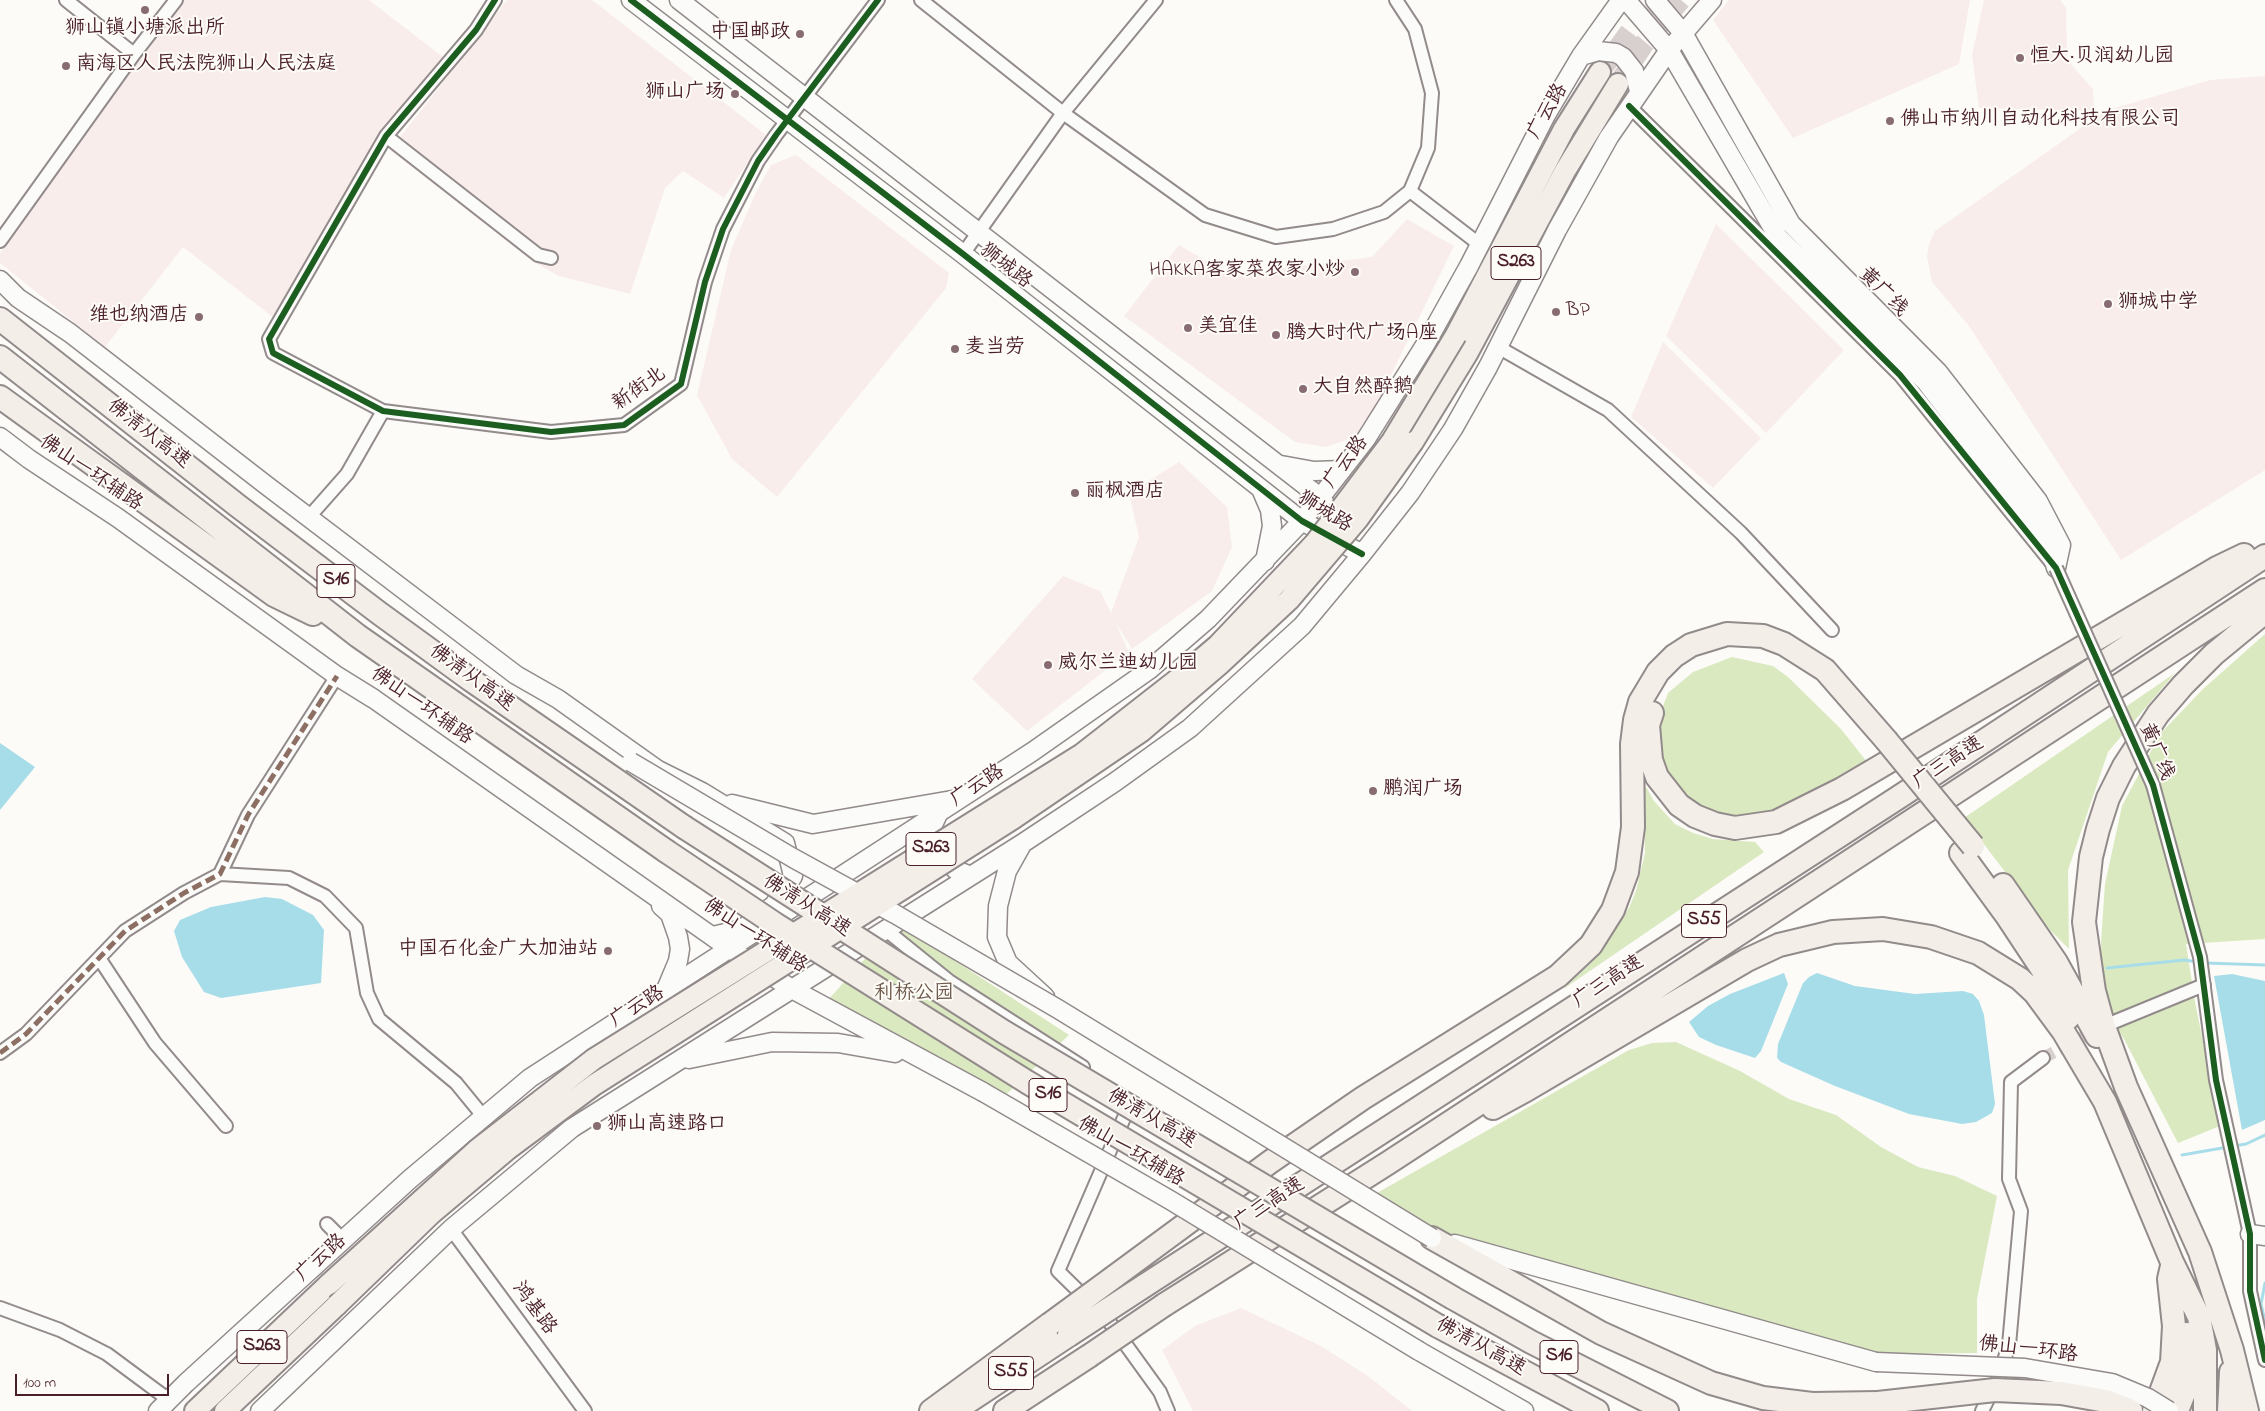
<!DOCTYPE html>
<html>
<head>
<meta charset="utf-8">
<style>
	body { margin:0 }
	#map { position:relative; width:2265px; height:1411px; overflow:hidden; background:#fcfbf8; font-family:"Indie Flower",sans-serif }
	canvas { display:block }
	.scale { position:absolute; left:15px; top:1374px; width:154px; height:22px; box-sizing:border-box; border:2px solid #4a1f2b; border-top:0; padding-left:6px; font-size:15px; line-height:18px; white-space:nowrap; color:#4a1f2b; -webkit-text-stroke:4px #fdfcf7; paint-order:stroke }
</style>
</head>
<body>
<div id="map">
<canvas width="2265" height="1411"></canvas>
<div class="scale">100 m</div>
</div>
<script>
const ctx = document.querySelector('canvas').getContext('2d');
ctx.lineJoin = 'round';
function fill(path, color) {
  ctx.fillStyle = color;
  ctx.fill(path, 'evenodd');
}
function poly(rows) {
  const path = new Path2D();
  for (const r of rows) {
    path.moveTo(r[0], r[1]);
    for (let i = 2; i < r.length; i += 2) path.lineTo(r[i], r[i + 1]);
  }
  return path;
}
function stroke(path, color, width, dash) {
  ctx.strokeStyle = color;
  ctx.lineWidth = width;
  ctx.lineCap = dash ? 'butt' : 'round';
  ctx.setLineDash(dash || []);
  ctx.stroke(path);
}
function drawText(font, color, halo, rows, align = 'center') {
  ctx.font = font + ' "Indie Flower","LXGW WenKai TC",sans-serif';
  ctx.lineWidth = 4;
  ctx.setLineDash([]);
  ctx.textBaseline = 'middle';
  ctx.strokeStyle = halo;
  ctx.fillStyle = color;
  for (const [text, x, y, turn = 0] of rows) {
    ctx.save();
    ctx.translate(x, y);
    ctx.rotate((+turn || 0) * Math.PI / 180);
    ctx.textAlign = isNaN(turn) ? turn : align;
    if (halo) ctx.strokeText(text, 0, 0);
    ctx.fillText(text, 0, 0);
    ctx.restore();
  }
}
fill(poly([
	[185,0,369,0,443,57,380,132,274,318,183,247,105,347,0,263,0,253,140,58],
	[507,0,592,0,766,135,724,198,683,171,665,188,630,294,559,276,532,261,390,150],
	[1729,0,1970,0,1959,64,1793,138,1713,20],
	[1984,0,2060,0,2066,8,2067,60,2093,89,2094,111,1979,108,1972,55],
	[2265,76,2265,470,2121,560,1969,326,1932,282,1927,257,1929,244,1935,231,2105,111,2210,80],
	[796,155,949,273,946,288,777,497,732,459,697,395,731,250,756,192,771,165],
	[1407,219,1454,246,1368,422,1352,438,1326,447,1295,442,1124,316,1179,245,1230,275,1372,257],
	[1716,224,1844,350,1766,433,1666,336],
	[1663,342,1761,438,1713,488,1631,417],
	[1179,462,1227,507,1232,547,1212,591,1132,649,1114,620,1129,652,1027,731,972,679,1063,576,1100,591,1111,613,1139,537,1129,493],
	[1241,1308,1321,1346,1368,1376,1412,1411,1193,1411,1162,1350,1195,1326]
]), '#f8edea');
fill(poly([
	[2265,634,2265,939,2186,944,2195,1002,2220,1126,2178,1143,2124,1039,2107,1015,2100,994,2101,942,2105,884,2122,806,2160,734,2203,689],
	[1732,657,1773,666,1788,677,1841,729,1867,762,1813,796,1753,819,1724,818,1694,805,1661,769,1659,732,1660,714,1668,693,1693,672],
	[2175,673,2108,752,2068,870,2069,949,2047,927,1964,818],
	[1639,774,1654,801,1675,824,1693,833,1713,839,1755,842,1764,852,1562,990,1592,962,1629,908,1636,891,1645,853,1644,812],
	[897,923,1069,1035,994,1106,827,1001],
	[1676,1042,1740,1071,1789,1099,1836,1115,1881,1147,1918,1167,1955,1176,1997,1196,1977,1299,1977,1353,1882,1354,1438,1233,1377,1193,1629,1050,1652,1043]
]), '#dae9c0');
fill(poly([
	[0,743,35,767,0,810],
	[265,897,282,899,313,915,324,930,321,983,221,998,204,992,182,957,174,931,180,920,211,907],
	[1784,973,1788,984,1761,1051,1755,1058,1716,1045,1699,1037,1689,1022,1708,1006,1730,994],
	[1817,973,1855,986,1915,994,1963,991,1973,994,1979,1001,1984,1015,1995,1104,1992,1113,1976,1122,1962,1124,1909,1114,1835,1086,1781,1062,1777,1058,1778,1044,1803,983,1809,977],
	[2232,974,2265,981,2265,1120,2242,1130,2214,976]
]), '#a7dde9');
stroke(poly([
	[2205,963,2265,965],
	[2107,968,2184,960,2198,962],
	[2234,1146,2246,1144,2265,1135],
	[2182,1155,2228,1147],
	[2265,1283,2261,1304,2265,1321]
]), '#a7dde9', 3);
stroke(poly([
	[2043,1058,2098,1029]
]), '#d8cfcf', 12, [12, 6]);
stroke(poly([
	[1600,72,1653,0],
	[1618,84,1644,44,1681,0]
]), '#d8cfcf', 20, [20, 10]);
const street = poly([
	[66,0,134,54],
	[495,0,476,30,386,136,269,339,273,353,383,411,551,432,624,425,681,384,705,282,723,229,758,161,776,135,878,0],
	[921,0,1063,113,1205,215,1276,237,1333,229,1384,212,1410,191,1428,148,1432,93,1415,29,1396,0],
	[1629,106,1900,375,2051,562],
	[386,136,538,255,551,258],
	[1410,191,1479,244],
	[0,241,134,54,176,0],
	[963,254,1063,113,1156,0],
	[1498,347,1608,410,1741,533,1832,630],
	[309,517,347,474,383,411],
	[2153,785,2200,957,2216,1080,2250,1234,2250,1291,2265,1360],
	[220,874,289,878,325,896,356,928,367,993,379,1019,456,1083,483,1116],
	[886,930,949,981,1083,1067],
	[99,958,155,1043,226,1126],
	[2109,1024,2204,985],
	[0,1053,26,1034,125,931,184,893,220,874,248,815,337,676],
	[1128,1101,1130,1104,1058,1271,1108,1320,1160,1392,1168,1411],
	[327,1224,343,1240],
	[451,1229,585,1411],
	[0,1308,60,1330,107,1354,169,1400],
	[1982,1411,1998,1379,2009,1345,2021,1211,2009,1179,2011,1082,2043,1058]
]);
const secondary = poly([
	[631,0,963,254,1302,521,1362,554],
	[679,0,1320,497,1343,528],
	[1626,0,1669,50,1778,237,1926,382,2048,541,2056,568,2061,545,2038,501,1938,372,1791,224,1683,33,1655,0],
	[1581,56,1598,51,1616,53,1623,57,1634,71,1639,91],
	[0,280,18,298,70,333,266,485,516,675,558,699,658,770,702,792,785,843,793,876,774,905,742,929,713,936],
	[0,437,29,459,118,518,337,676,374,699,730,949,792,989,983,1092],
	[1281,465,1314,471,1342,470],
	[1261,489,1270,510,1272,526,1265,561],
	[732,804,813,824,952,800],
	[939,812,931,829,938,852,956,870,971,876],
	[1021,846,1007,871,998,906,997,937,1008,963,1045,997],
	[661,906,670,914,678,937,680,949,678,961,665,992],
	[689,1059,772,1042,838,1043,895,1053],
	[2250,1234,2265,1236],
	[1455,1244,1876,1362],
	[1419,1351,1524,1411],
	[158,1411,186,1383,410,1179,530,1078,1032,752,1149,670,1208,619,1302,521,1366,439,1425,345,1469,266,1546,115,1581,56,1621,0],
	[260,1411,451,1229,572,1128,1023,843,1115,782,1190,728,1302,626,1362,554,1410,493,1453,429,1488,367,1557,230,1609,137,1669,50,1712,0]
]);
const primary = poly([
	[1456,335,1564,129,1600,72],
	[1413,442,1467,354,1565,171,1618,84],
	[195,1411,329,1284],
	[225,1411,337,1305]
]);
const highway = poly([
	[0,319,238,506,379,613,471,680,684,827],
	[0,357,358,636,666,851],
	[0,397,274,595,313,614],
	[1652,713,1648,725,1651,760,1657,777,1679,805,1695,816,1715,824,1735,828,1776,822,1842,789,2217,568,2244,555],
	[1961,853,2007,916,2042,969,2068,1018],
	[2003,885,2056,962,2097,1036],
	[1493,1108,1526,1090,1747,960,1779,945,1833,932,1883,929,1931,937,1978,953,2020,979,2035,993,2063,1031,2105,1102,2172,1262,2199,1317,2205,1350,2205,1411],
	[1432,1238,1601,1333,1711,1383,1763,1398,1812,1404,1878,1403],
	[1114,1277,1270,1162,1363,1098,1558,976,1591,945,1613,910,1627,872,1633,827,1632,744,1635,720,1640,702,1658,672,1674,656,1691,645,1727,634,1763,636,1784,644,1825,670,1886,740],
	[1144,1286,1899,797,2265,556],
	[1453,1298,1531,1342,1667,1411],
	[1164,1305,1388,1163,2265,590],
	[1438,1326,1597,1411],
	[957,1409,1069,1335],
	[931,1411,1050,1324],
	[1005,1411,1089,1356],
	[2154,1411,2172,1362,2174,1326,2169,1279,2172,1266],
	[2177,1411,2184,1393,2188,1362,2187,1334],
	[2229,1411,2231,1372],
	[2247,1411,2232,1350,2200,1252,2126,1087,2103,1024,2094,991,2084,922,2091,857,2098,829,2108,798,2124,766,2158,714,2183,685,2214,654,2265,612]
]);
stroke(street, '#928a8b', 16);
stroke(secondary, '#928a8b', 21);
stroke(primary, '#928a8b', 24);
stroke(highway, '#928a8b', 26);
stroke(street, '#fbfbf9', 12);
stroke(secondary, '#fbfbf9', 18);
stroke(primary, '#f3eee7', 20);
stroke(highway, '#f3eee7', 22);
const streetBridge = poly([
	[2056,568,2153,785]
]);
const secondaryBridge = poly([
	[631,762,793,858,895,914,1058,1009,1432,1238],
	[983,1092,1170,1200,1419,1351],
	[1876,1362,2025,1368,2112,1383,2148,1398,2169,1411]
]);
const primaryBridge = poly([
	[329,1284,478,1149,594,1059,1082,754,1178,679,1218,645,1315,543,1392,441,1456,335],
	[337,1305,432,1213,508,1149,594,1085,1014,818,1142,731,1219,665,1289,600,1358,519,1413,442]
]);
const highwayBridge = poly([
	[1886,740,1973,846],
	[684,827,1004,1032,1453,1298],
	[666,851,775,924,1027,1082,1438,1326],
	[1050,1324,1114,1277],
	[1069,1335,1144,1286],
	[1089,1356,1164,1305],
	[1878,1403,1995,1390,2061,1393,2106,1401,2131,1411]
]);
stroke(streetBridge, '#928a8b', 16, []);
stroke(secondaryBridge, '#928a8b', 21, []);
stroke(primaryBridge, '#928a8b', 24, []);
stroke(highwayBridge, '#928a8b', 26, []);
stroke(streetBridge, '#fbfbf9', 12);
stroke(secondaryBridge, '#fbfbf9', 18);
stroke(primaryBridge, '#f3eee7', 20);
stroke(highwayBridge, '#f3eee7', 22);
stroke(poly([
	[0,1053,26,1034,125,931,184,893,220,874,248,815,337,676]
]), '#8d6e63', 5, [10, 5]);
stroke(poly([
	[495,0,476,30,386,136,269,339,273,353,383,411,551,432,624,425,681,384,705,282,723,229,758,161,776,135,878,0],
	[631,0,963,254,1302,521,1362,554],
	[1629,106,1900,375,2056,568,2153,785,2200,957,2216,1080,2250,1234,2250,1291,2265,1360]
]), '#1b5e20', 6);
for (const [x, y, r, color] of [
	[145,10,5,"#886c73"],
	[800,34,5,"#886c73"],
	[2020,58,5,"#886c73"],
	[66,66,5,"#886c73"],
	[735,94,5,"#886c73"],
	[1890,121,5,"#886c73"],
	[1355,272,5,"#886c73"],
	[2108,304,5,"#886c73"],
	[1556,312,5,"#886c73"],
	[199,317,5,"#886c73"],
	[1188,328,5,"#886c73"],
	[1276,335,5,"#886c73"],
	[955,349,5,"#886c73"],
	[1303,389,5,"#886c73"],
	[1075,493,5,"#886c73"],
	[1048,665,5,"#886c73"],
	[1373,791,5,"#886c73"],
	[608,951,5,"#886c73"],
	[597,1126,5,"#886c73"]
]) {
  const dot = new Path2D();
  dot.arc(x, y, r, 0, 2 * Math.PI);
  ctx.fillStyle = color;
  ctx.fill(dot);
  stroke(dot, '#fdfcf7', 2);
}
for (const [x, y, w] of [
	[1516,263,50],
	[336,581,38],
	[931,849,50],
	[1704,921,45],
	[1048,1095,38],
	[262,1347,50],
	[1559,1357,38],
	[1011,1373,45]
]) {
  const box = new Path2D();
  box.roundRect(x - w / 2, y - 16.5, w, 33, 4);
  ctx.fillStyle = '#fdfcf7';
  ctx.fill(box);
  stroke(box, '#4a1f2b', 1);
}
drawText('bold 19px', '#4a1f2b', null, [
	["S263",1516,263],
	["S16",336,581],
	["S263",931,849],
	["S55",1704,921],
	["S16",1048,1095],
	["S263",262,1347],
	["S16",1559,1357],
	["S55",1011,1373]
]);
drawText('20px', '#4a1f2b', '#fdfcf7', [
	["狮山镇小塘派出所",145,30,"center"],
	["中国邮政",790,34,"right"],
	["恒大·贝润幼儿园",2030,58],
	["南海区人民法院狮山人民法庭",76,66],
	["狮山广场",725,94,"right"],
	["佛山市纳川自动化科技有限公司",1900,121],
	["HAKKA客家菜农家小炒",1345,272,"right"],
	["狮城中学",2118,304],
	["BP",1566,312],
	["维也纳酒店",189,317,"right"],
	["美宜佳",1198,328],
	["腾大时代广场A座",1286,335],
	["麦当劳",965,349],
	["大自然醉鹅",1313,389],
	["丽枫酒店",1085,493],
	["威尔兰迪幼儿园",1058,665],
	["鹏润广场",1383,791],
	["中国石化金广大加油站",598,951,"right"],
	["狮山高速路口",607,1126]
], 'left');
drawText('20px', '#4a1f2b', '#fdfcf7', [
	["广云路",1549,112,-60],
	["狮城路",1005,267,38],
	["黄广线",1882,293,45],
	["新街北",640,390,-35],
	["佛清从高速",148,435,38],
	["广云路",1347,463,-53],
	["佛山一环辅路",90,474,34],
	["狮城路",1324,513,32],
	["佛清从高速",471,679,36],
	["佛山一环辅路",421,707,35],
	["黄广线",2155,752,67],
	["广三高速",1949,764,-33],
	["广云路",978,787,-33],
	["佛清从高速",806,907,32],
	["佛山一环辅路",754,937,33],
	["广三高速",1609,983,-33],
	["广云路",638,1008,-32],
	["佛清从高速",1151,1120,30],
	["佛山一环辅路",1130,1153,30],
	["广三高速",1270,1205,-33],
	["广云路",322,1259,-42],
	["鸿基路",533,1309,54],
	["佛清从高速",1480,1348,29],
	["佛山一环路",2028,1351,7]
]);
drawText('20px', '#6d574a', '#fdfcf7', [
	["利桥公园",914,995]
]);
</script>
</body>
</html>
